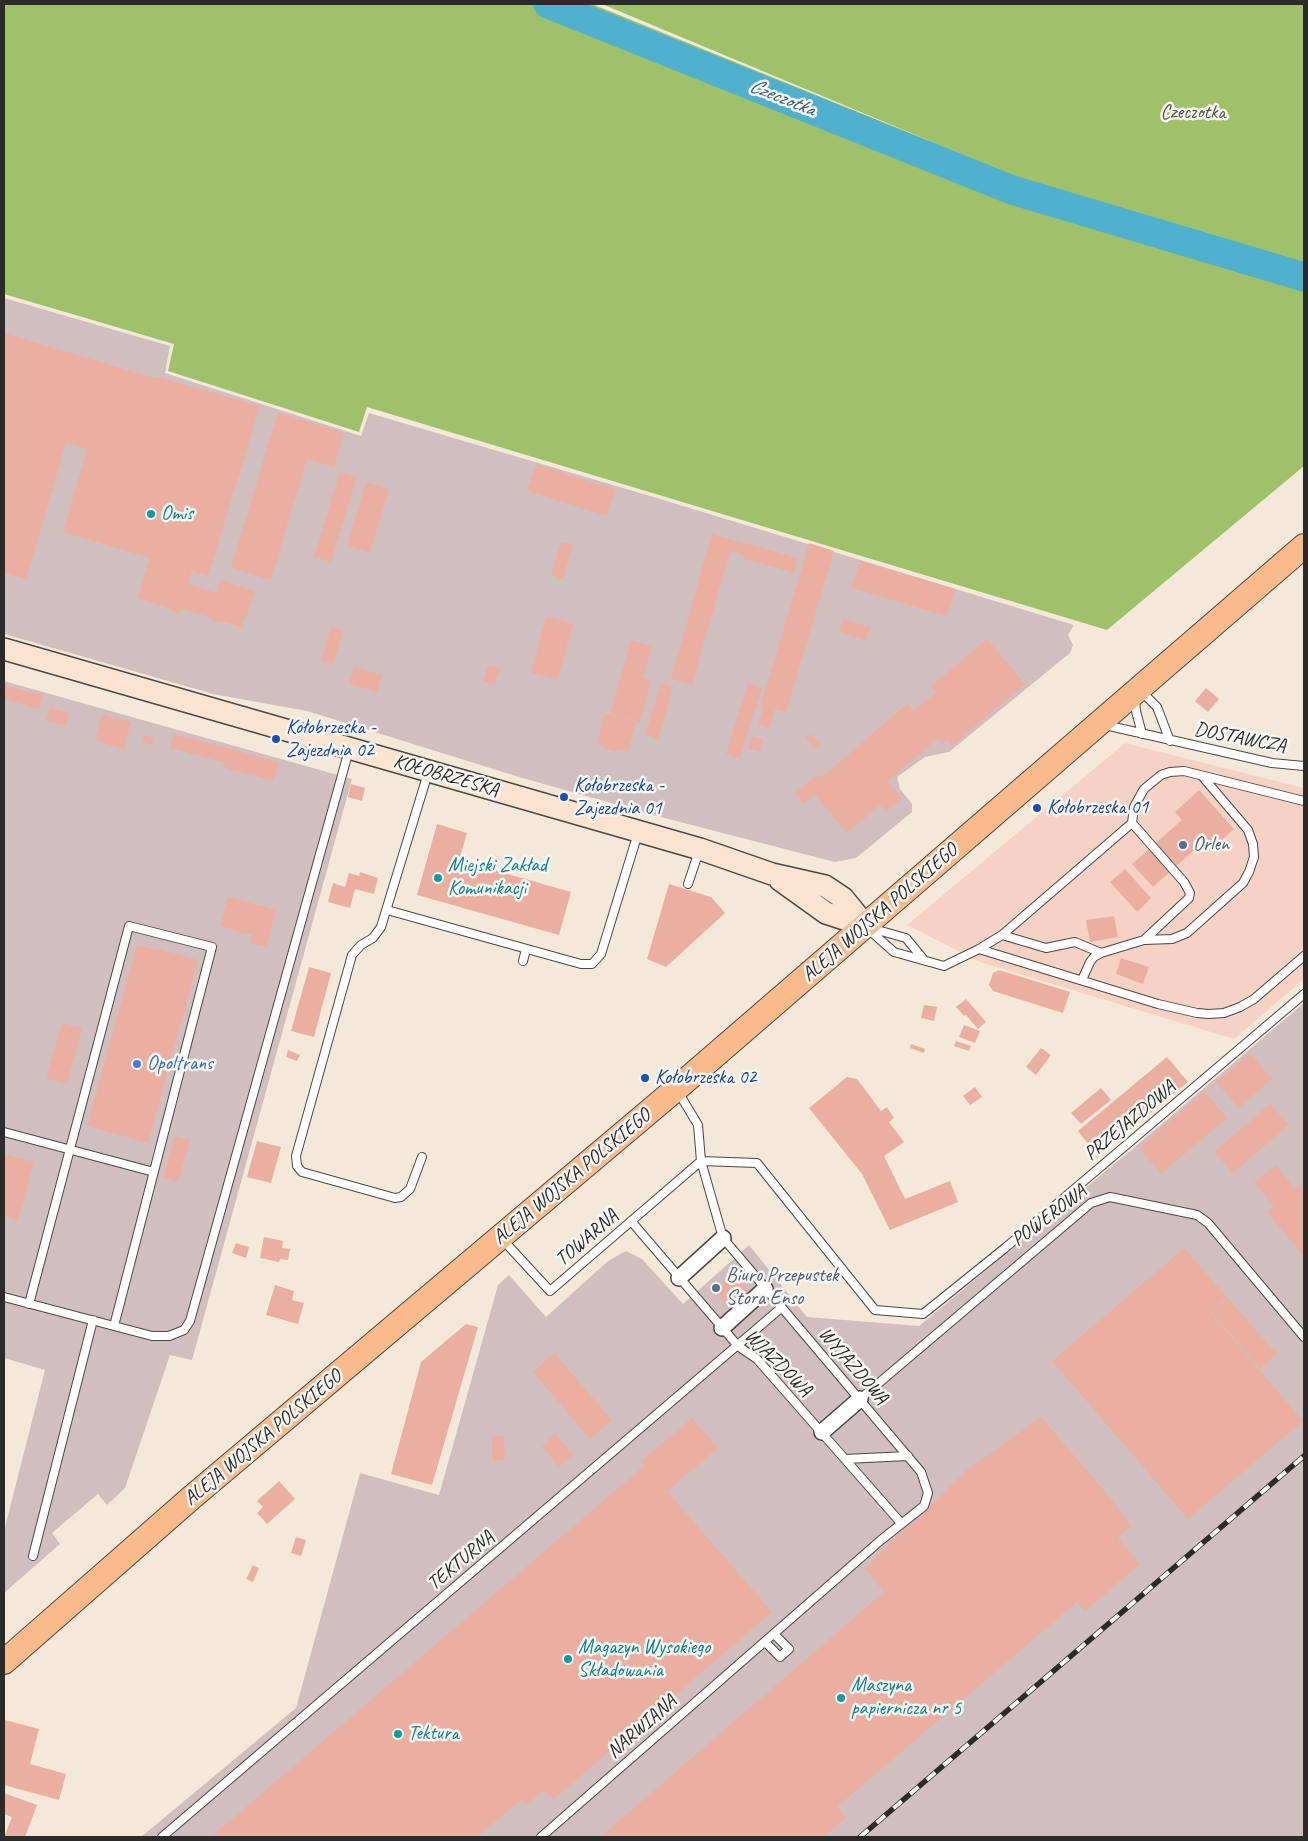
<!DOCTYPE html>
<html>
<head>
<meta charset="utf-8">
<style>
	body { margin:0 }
	#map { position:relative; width:1308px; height:1841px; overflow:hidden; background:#f4e9d8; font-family:Caveat,sans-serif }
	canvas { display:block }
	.frame { position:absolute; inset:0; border:5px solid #2b2b2b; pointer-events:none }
</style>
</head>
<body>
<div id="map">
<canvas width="1308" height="1841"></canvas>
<div class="frame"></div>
</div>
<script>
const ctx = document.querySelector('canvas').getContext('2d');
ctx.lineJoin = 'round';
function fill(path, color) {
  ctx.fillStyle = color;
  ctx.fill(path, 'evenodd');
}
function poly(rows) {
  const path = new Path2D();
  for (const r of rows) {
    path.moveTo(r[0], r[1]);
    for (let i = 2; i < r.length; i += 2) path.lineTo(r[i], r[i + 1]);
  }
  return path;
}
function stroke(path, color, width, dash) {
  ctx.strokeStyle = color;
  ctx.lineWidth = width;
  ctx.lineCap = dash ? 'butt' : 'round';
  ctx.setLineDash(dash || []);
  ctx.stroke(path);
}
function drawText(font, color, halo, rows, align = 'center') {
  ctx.font = font + ' Caveat,sans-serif';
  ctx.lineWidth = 5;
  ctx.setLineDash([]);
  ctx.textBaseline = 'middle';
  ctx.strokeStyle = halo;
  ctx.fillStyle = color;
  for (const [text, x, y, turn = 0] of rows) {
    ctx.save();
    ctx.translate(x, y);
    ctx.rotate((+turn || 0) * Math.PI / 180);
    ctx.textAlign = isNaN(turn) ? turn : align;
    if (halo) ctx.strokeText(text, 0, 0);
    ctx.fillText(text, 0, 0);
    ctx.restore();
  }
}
fill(poly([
	[1125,743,1304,788,1304,979,1234,1039,980,962,907,925]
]), '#f6d2c5');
fill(poly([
	[4,298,170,346,165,373,361,436,369,413,657,498,1074,625,1068,635,1073,645,1070,653,949,752,925,757,897,777,900,789,912,804,912,812,856,858,835,862,653,815,519,777,307,711,213,694,4,634],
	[4,681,352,779,192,1360,170,1355,125,1488,107,1505,98,1494,52,1533,60,1544,4,1593,4,1531,45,1370,4,1358],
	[1304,1003,1304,1837,141,1837,296,1708,360,1473,439,1495,498,1285,509,1275,546,1317,608,1261,626,1251,642,1259,683,1304,749,1245,807,1317,919,1326,1130,1151]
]), '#d1bfbf');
fill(poly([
	[4,4,592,4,942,146,602,4,1304,4,1304,466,1107,630,367,407,359,432,168,371,174,344,4,294]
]), '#9ec16a');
stroke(poly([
	[548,4,1012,190,1304,277]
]), '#4fb1ce', 29);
fill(poly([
	[4,333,154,378,155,376,260,406,208,576,192,571,188,584,217,593,221,580,255,591,246,618,244,618,242,627,221,621,221,623,209,619,209,617,181,609,179,614,166,607,138,598,150,558,63,532,87,449,66,443,26,579,4,573],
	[278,412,344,433,334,467,307,459,271,580,231,568],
	[536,464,615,489,607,516,527,491],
	[340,472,357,477,331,562,314,557],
	[366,482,389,489,370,553,347,546],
	[712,534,798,558,794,573,744,559,744,555,730,551,692,685,671,679],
	[561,542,573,545,563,579,551,575],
	[809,543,834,551,786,712,775,709,769,729,758,725,764,706,761,705],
	[860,561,955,589,947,616,851,588],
	[546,616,573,624,558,680,531,673],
	[843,619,870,627,866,641,839,632],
	[331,627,343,630,334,664,321,661],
	[987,639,1025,684,952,746,947,740,942,744,937,739,888,781,902,798,886,812,880,805,847,833,815,795,804,804,795,793,818,774,821,778,908,703,914,711,936,692,931,686],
	[631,640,652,646,643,678,651,680,640,722,610,714],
	[488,665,500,668,495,685,483,681],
	[354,667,382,675,377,692,349,684],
	[661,683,673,687,658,739,645,735],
	[748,683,762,688,740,758,726,754],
	[4,685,43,695,39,709,4,699],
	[1206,688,1219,699,1208,712,1195,701],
	[50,708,69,713,66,726,46,721],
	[605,713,636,722,628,752,617,749,616,752,604,749,605,746,597,744],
	[102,714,131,722,124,749,95,741],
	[174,734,279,762,274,781,224,768,225,763,170,748],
	[811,734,821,744,816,749,805,738],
	[144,735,154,738,152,745,142,743],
	[752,736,763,739,760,752,748,749],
	[351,784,365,788,362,801,348,797],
	[1199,790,1234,829,1210,851,1202,843,1153,887,1132,864,1182,820,1175,812],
	[437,824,467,833,459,860,571,892,559,935,417,895],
	[1125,869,1151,898,1137,912,1110,882],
	[360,872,378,878,374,894,355,889,350,908,328,902,333,883,345,887,349,873,359,876],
	[669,884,711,897,725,913,666,967,647,959],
	[228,897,276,910,266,947,250,943,252,935,220,926],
	[1114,916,1118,937,1090,942,1086,920],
	[137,945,156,950,156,948,198,960,148,1143,87,1126],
	[1121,958,1149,967,1143,984,1116,974],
	[309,967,331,973,314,1037,291,1031],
	[999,970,1070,992,1063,1013,993,991,989,985,993,973],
	[966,999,986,1022,978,1029,966,1015,964,1016,956,1007],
	[924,1005,937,1007,934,1021,921,1018],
	[62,1023,82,1028,67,1084,46,1078],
	[964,1025,980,1031,975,1043,959,1037],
	[956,1041,971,1046,969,1051,954,1046],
	[911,1044,925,1049,924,1053,910,1048],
	[1041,1048,1051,1055,1036,1075,1026,1067],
	[288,1050,300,1055,297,1061,286,1057],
	[1250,1053,1272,1079,1239,1108,1216,1082],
	[1167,1057,1188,1082,1098,1156,1078,1131],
	[847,1077,857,1079,881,1111,887,1107,894,1118,889,1122,904,1142,884,1156,905,1199,950,1181,958,1202,890,1230,862,1174,809,1108],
	[975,1087,982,1097,970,1105,963,1096],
	[1101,1088,1111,1100,1081,1124,1071,1113],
	[1204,1091,1227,1118,1161,1174,1139,1148],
	[1270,1104,1289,1125,1233,1173,1214,1152],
	[175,1136,190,1140,178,1182,163,1178],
	[257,1141,281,1147,271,1183,247,1177],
	[4,1154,34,1162,18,1220,4,1216],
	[1276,1165,1295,1189,1304,1182,1304,1257,1267,1212,1274,1206,1254,1182],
	[264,1237,283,1241,282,1248,290,1249,288,1260,280,1259,279,1262,260,1258],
	[236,1243,249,1247,246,1258,232,1253],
	[1184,1248,1227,1297,1210,1312,1303,1421,1188,1519,1052,1361],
	[734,1274,752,1295,734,1311,715,1291],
	[275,1285,294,1291,292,1300,304,1303,298,1324,266,1315],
	[1228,1298,1277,1354,1260,1369,1211,1312],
	[466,1324,478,1327,432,1485,391,1474,421,1362],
	[554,1353,612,1420,590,1439,533,1372],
	[1041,1417,1113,1501,1131,1526,1118,1538,1140,1564,1085,1611,1077,1602,837,1807,846,1818,824,1837,600,1837,884,1592,865,1568,967,1470],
	[692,1418,718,1448,667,1491,772,1612,553,1800,544,1790,526,1805,521,1800,477,1837,211,1837,645,1465,641,1461],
	[555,1434,573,1455,559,1467,542,1446],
	[504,1436,505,1460,493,1461,491,1437],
	[279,1481,295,1499,267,1524,257,1513,263,1507,257,1501],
	[296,1537,306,1540,301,1556,291,1553],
	[253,1565,259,1568,253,1582,246,1579],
	[5,1720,39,1729,30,1764,66,1774,59,1800,4,1785],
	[4,1793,37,1805,25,1837,4,1837,12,1817,4,1814]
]), '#ebafa2');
const lane = poly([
	[1140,690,1157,707,1170,741],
	[1135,699,1136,711,1142,734],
	[1105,725,1272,763,1304,766],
	[688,884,699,851],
	[387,910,581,964,592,964,601,954,638,833],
	[867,928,894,952,944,966,979,949,1002,935,1132,823,1134,807,1144,789,1161,775,1170,772,1184,771,1304,801],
	[870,928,906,938,924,960],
	[1002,935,1046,948,1075,942,1101,953],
	[1144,940,1172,939,1187,933,1243,883,1249,872,1254,857,1253,844,1248,830,1202,776],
	[979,949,1158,1004,1197,1013,1209,1014,1224,1013,1240,1007,1254,999,1304,956],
	[523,961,526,949],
	[1082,980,1090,962,1094,957,1101,953,1144,940,1189,898,1190,893,1184,882,1132,823],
	[4,1132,154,1172],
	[422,1157,410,1189,401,1197,395,1198,302,1172,297,1166,296,1156,352,955,361,945,373,938,381,927,428,773],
	[701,1161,757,1163,875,1310,923,1314,1005,1248,1304,994],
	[631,1221,738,1346,757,1359,901,1523],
	[502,1239,550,1291,701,1161],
	[4,1297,152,1336,169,1336,184,1330,190,1321,349,750],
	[29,1304,129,926,212,947,114,1326],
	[860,1399,1091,1203,1110,1197,1197,1215,1208,1223,1304,1337],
	[845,1459,908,1456],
	[33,1556,93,1320],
	[765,1642,780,1657,789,1649,774,1634],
	[162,1837,781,1308],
	[541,1837,881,1540,924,1506,928,1493,921,1472,723,1238,701,1161,698,1125,677,1090]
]);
const street = poly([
	[679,1278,723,1238],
	[722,1328,765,1289],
	[822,1432,860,1399]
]);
const secondary = poly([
	[4,649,700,849,772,874,825,886,843,898,866,926],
	[780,880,826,913,866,926]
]);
const primary = poly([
	[4,1662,191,1498,676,1089,1304,546]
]);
stroke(lane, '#494845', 10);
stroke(street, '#494845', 18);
stroke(secondary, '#494845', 24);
stroke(primary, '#494845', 26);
stroke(lane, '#fff', 8);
stroke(street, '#fff', 15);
stroke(secondary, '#fde4d1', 21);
stroke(primary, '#fabb8c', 24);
const rail = poly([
	[860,1837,1304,1456]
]);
stroke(rail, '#2b2b2b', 5.5);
stroke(rail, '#f6f6f2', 4, [11]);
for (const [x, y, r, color] of [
	[151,514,5,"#0f9aa8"],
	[276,739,5,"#1a4fb4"],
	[564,797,5,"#1a4fb4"],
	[1037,808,5,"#1a4fb4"],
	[1183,845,5,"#5c6f8a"],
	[438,878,5,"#0f9aa8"],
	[137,1064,5,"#3f7fe0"],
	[645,1078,5,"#1a4fb4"],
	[716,1288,5,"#5c6f8a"],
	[568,1659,5,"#0f9aa8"],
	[841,1698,5,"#0f9aa8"],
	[398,1734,5,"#0f9aa8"]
]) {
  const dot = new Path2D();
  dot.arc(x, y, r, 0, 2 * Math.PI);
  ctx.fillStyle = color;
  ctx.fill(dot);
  stroke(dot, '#f6f6f2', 2);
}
drawText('20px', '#4e583e', '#f6f6f2', [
	["Czeczotka",1193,113]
]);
drawText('20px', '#0d838f', '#f6f6f2', [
	["Omis",161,514],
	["Miejski Zakład",448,866],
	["Komunikacji",448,889],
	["Magazyn Wysokiego",578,1648],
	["Składowania",578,1671],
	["Maszyna",851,1686],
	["papiernicza nr 5",851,1709],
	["Tektura",408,1734]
], 'left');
drawText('20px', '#164399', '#f6f6f2', [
	["Kołobrzeska -",286,728],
	["Zajezdnia 02",286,751],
	["Kołobrzeska -",574,786],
	["Zajezdnia 01",574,809],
	["Kołobrzeska 01",1047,808],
	["Kołobrzeska 02",655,1078]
], 'left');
drawText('20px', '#2b2b2b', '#f6f6f2', [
	["DOSTAWCZA",1240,738,11],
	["KOŁOBRZESKA",446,776,16],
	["ALEJA WOJSKA POLSKIEGO",880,913,-41],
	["PRZEJAZDOWA",1130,1121,-40],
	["ALEJA WOJSKA POLSKIEGO",572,1177,-40],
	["POWEROWA",1049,1216,-37],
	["TOWARNA",587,1238,-41],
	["WJAZDOWA",778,1363,45],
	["WYJAZDOWA",853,1366,49],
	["ALEJA WOJSKA POLSKIEGO",263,1438,-40],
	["TEKTURNA",461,1561,-40],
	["NARWIANA",642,1727,-41]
]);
drawText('20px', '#4e5e75', '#f6f6f2', [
	["Orlen",1193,845],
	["Biuro Przepustek",726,1276],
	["Stora Enso",726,1299]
], 'left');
drawText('20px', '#366cbe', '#f6f6f2', [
	["Opoltrans",147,1064]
], 'left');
drawText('italic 21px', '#385a64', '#f6f6f2', [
	["Czeczotka",782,98,22]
]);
</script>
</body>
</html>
